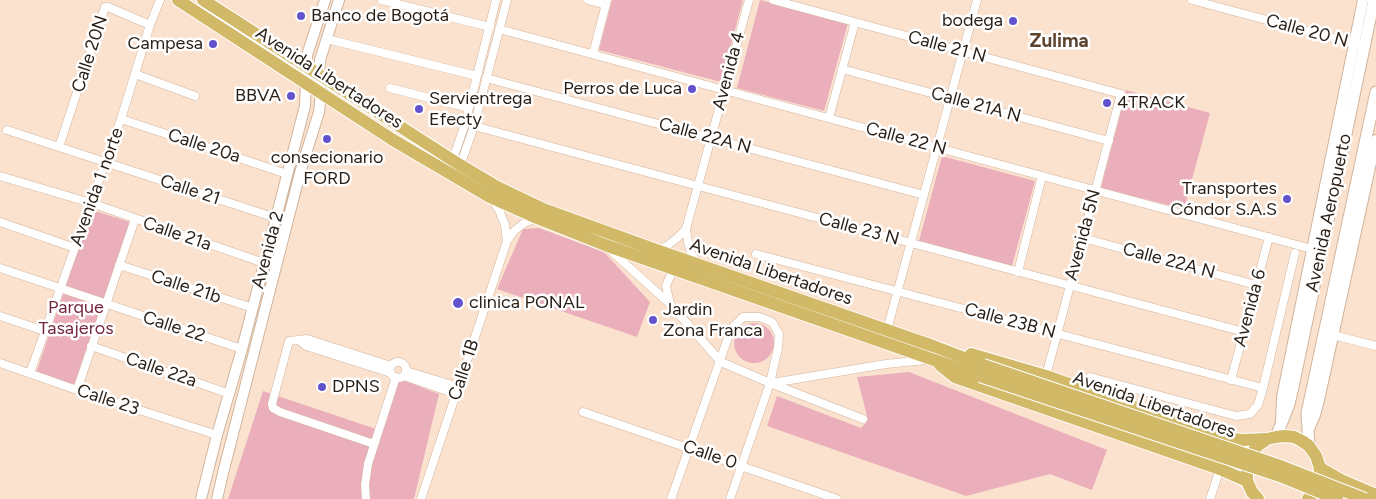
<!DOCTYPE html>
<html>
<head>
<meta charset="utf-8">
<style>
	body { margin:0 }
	canvas { display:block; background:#fbe2cf }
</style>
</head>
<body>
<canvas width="1376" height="499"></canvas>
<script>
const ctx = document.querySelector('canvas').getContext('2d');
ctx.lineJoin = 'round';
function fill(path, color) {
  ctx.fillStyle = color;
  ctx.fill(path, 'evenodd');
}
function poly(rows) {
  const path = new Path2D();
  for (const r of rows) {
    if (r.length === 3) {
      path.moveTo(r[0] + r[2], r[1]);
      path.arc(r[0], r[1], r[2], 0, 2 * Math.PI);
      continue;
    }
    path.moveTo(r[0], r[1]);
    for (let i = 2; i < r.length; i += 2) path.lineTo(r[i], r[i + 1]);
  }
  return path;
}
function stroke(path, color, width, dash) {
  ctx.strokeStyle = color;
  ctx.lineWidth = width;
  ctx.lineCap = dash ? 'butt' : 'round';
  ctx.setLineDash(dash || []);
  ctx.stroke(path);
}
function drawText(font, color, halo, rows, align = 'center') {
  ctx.font = font + ' Figtree,sans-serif';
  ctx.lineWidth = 5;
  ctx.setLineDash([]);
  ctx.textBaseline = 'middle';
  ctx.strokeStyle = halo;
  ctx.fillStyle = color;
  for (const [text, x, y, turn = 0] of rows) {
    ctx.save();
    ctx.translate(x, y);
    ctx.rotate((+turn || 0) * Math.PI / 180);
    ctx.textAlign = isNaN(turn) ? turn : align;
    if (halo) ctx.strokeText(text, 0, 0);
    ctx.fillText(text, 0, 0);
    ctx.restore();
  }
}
fill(poly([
	[612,0,743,0,721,82,599,50],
	[760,0,848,23,824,111,737,88],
	[1126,90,1210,113,1184,209,1101,188],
	[942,156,1035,181,1012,266,919,241],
	[92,210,130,222,129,225,130,225,119,258,118,258,74,385,36,373],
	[539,228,604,252,650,302,637,337,497,289,523,229],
	[754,343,20],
	[909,372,1107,450,1092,490,1050,474,966,496,767,426,777,396,861,428,868,420,857,377],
	[400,379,439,394,414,499,228,499,263,391,382,431]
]), '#eaafbb');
const minor = poly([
	[382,0,490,27],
	[588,0,606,5],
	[773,0,1121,94,1046,376],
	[1192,0,1359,45],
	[499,29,1312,249],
	[327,39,477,76],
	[593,54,607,0],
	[842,69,1109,141],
	[135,74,195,96],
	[486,78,924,195],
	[390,88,469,108],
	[829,118,855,22],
	[121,119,287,174],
	[474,126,1244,332],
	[7,130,276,218],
	[59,147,105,7,108,7,150,25],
	[452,162,465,124,496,0],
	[459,169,474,126,507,0],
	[0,176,91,203,264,263],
	[492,199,499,210,505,225,507,241],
	[0,222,75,248],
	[1083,238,1256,285],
	[610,250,670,304,721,362,770,383,863,419],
	[658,250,667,246,677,238,686,229],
	[756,254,1263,388],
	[698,264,692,255,688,242,686,229,749,0],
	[119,265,253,308],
	[0,268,242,349],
	[1018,272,1042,176],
	[670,304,666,286,668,281,674,269],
	[0,316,45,331],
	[887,330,977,0],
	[1333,335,1376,346],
	[299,340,306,346,391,373],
	[91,346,230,394],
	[398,370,8],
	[0,363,77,390,217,435],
	[406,371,459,387],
	[30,373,121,119,150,25,160,0],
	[404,376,456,394],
	[1090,377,1236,416,1250,414,1258,405,1263,388,1295,253],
	[1231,380,1269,237],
	[772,383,886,364,926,360],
	[77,390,135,219],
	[583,412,837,499],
	[374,444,280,412,273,408,272,404,289,341,307,339,391,366],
	[366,499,365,485,368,464,396,377],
	[421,499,507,241,514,231,524,223,537,218],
	[671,499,731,329,743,317,759,317,772,322,779,334,778,348,770,383,730,499],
	[1210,499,1220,469]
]);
const tertiary = poly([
	[1281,421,1282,397,1363,0],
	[1308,431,1315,415,1319,400,1376,140],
	[201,499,217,435,242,349,305,106,307,55,325,0],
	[217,499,223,473,300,173,319,112,321,93,319,75,320,60,339,0]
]);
const secondary = poly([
	[1276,437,1289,404,1293,387,1374,0],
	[1309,446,1307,413,1376,92]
]);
const primary = poly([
	[178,0,393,140,490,197,537,218,605,245,980,376],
	[203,0,460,165,497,187,543,209,656,250,933,346,983,365],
	[971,354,1046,376,1221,438,1243,440,1267,439],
	[940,365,955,377,1220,469,1247,481],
	[1320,468,1341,480,1376,495],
	[1258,499,1252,492,1247,481,1247,469,1250,457,1257,446,1267,439,1276,437,1285,436,1294,437,1302,441,1309,446,1316,456,1320,468,1319,480,1314,492,1308,499]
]);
stroke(minor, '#d1b49c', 9);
stroke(tertiary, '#d1b49c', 12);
stroke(secondary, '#d1b49c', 13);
stroke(primary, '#fff', 14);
stroke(minor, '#fff', 8);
stroke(tertiary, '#fff', 10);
stroke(secondary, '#fff', 11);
stroke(primary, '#d1b968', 12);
const primaryBridge = poly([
	[983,365,1283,467,1365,499],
	[980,376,1280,476,1337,499]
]);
stroke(primaryBridge, '#fff', 14, []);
stroke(primaryBridge, '#d1b968', 12);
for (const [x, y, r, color] of [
	[301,16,5,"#6253cc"],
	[1013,21,5,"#6253cc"],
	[213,44,5,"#6253cc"],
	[692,89,5,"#6253cc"],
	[291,96,5,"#6253cc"],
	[1107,103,5,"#6253cc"],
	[419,109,5,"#6253cc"],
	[327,139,5,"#6253cc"],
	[1287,199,5,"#6253cc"],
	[458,303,6,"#6253cc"],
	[653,320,5,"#6253cc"],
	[322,387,5,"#6253cc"]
]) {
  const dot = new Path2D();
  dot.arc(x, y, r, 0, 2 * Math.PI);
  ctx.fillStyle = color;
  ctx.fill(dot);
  stroke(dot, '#fff', 2);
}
drawText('18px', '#291e15', '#fff', [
	["Banco de Bogotá",311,16],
	["bodega",1003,21,"right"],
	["Campesa",203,44,"right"],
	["Perros de Luca",682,89,"right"],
	["BBVA",281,96,"right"],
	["Servientrega",429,99],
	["Efecty",429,120],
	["4TRACK",1117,103],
	["consecionario",327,158,"center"],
	["FORD",327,179,"center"],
	["Transportes",1277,189,"right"],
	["Cóndor S.A.S",1277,210,"right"],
	["clinica PONAL",469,303],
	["Jardin",663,310],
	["Zona Franca",663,331],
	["DPNS",332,387]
], 'left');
drawText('18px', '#291e15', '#fff', [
	["Calle 20 N",1307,31,15],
	["Calle 21 N",947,47,15],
	["Calle 20N",90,54,-72],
	["Avenida 4",729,71,-75],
	["Avenida Libertadores",329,78,33],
	["Calle 21A N",976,105,15],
	["Calle 22A N",705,136,15],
	["Calle 22 N",906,139,15],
	["Calle 20a",204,146,18],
	["Avenida 1 norte",97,187,-70],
	["Calle 21",190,190,18],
	["Avenida Aeropuerto",1329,213,-78],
	["Calle 23 N",859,229,15],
	["Calle 21a",177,234,19],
	["Avenida 5N",1083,235,-75],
	["Avenida 2",268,250,-75],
	["Calle 22A N",1169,261,15],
	["Avenida Libertadores",771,272,19],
	["Calle 21b",186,287,18],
	["Avenida 6",1250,308,-75],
	["Calle 23B N",1010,321,15],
	["Calle 22",174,327,18],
	["Calle 22a",161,370,19],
	["Calle 1B",464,370,-72],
	["Calle 23",108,400,18],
	["Avenida Libertadores",1154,405,19],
	["Calle 0",710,455,19]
]);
drawText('18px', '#75273e', '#fff', [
	["Parque",76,308],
	["Tasajeros",76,329]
]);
drawText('bold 19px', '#5d442f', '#fff', [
	["Zulima",1059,41]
]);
</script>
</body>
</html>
